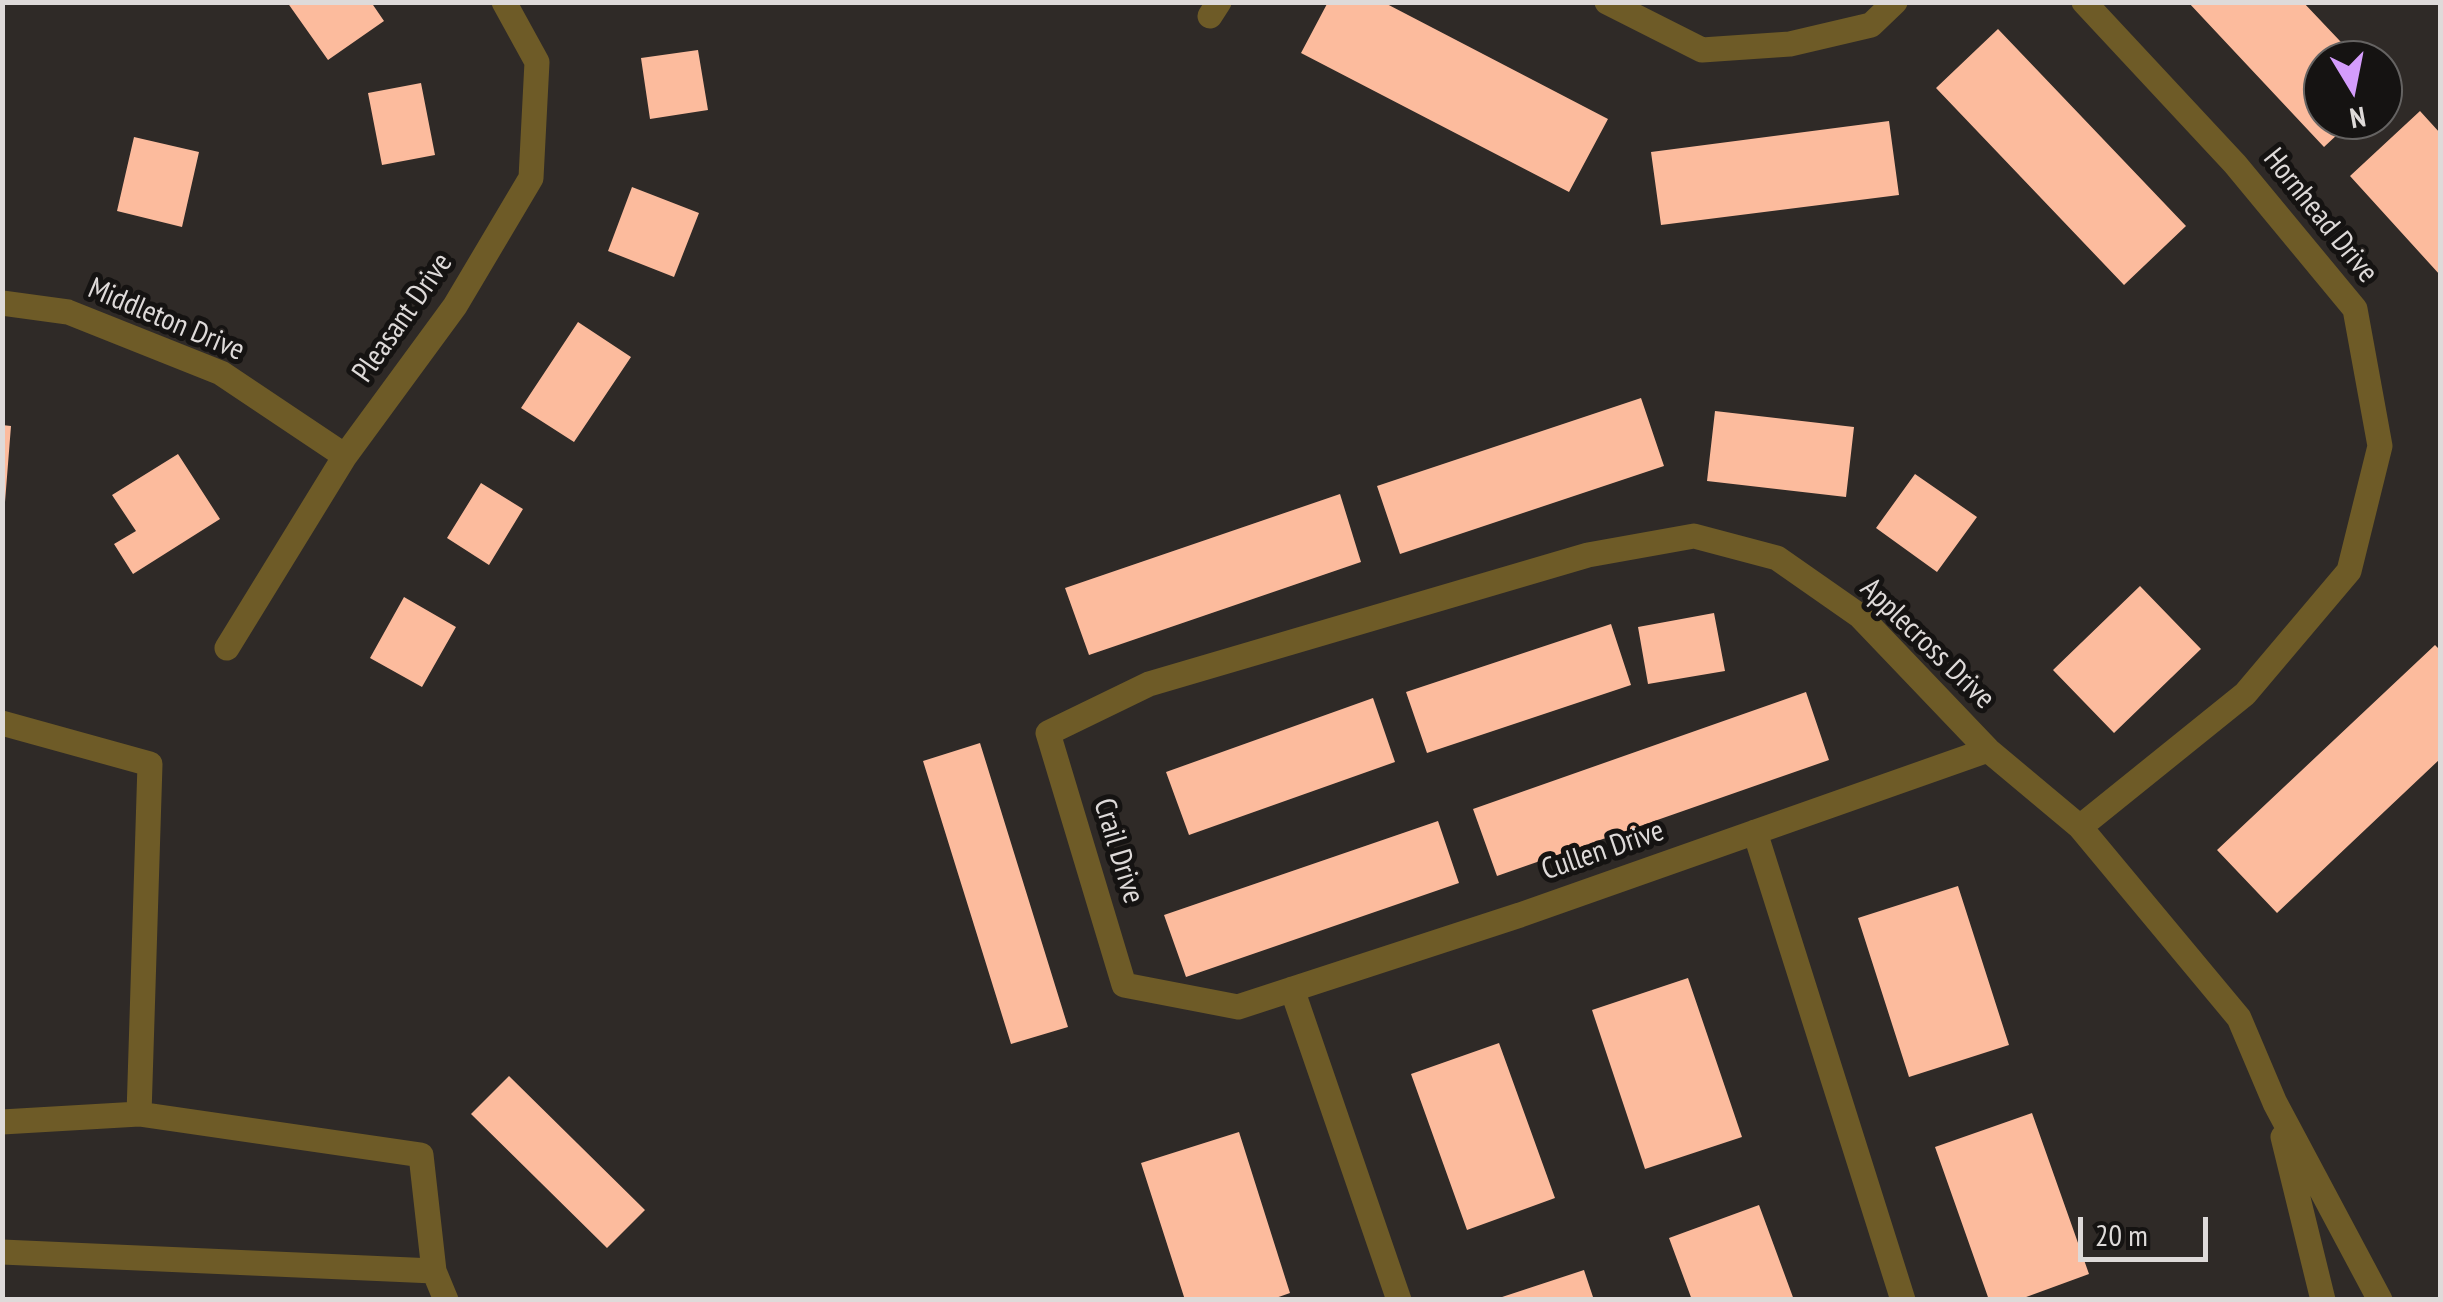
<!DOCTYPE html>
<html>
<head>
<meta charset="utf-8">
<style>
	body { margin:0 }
	#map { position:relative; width:2443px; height:1302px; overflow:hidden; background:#2f2a27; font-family:"PT Sans Narrow",sans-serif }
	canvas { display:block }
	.frame { position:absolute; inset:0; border:5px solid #dedad9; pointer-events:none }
	.north { position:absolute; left:2303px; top:40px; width:100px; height:100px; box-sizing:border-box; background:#151312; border:2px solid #656362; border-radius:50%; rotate:170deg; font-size:28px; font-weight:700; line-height:40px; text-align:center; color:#dedad9 }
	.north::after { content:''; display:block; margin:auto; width:35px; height:45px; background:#d49cfc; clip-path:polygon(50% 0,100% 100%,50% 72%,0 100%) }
	.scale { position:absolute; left:2078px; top:1217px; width:130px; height:45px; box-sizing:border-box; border:5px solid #dedad9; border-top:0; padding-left:12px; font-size:30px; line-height:35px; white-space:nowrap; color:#dedad9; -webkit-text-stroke:8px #151312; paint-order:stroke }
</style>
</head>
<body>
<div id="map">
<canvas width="2443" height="1302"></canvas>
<div class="frame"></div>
<div class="north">N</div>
<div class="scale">20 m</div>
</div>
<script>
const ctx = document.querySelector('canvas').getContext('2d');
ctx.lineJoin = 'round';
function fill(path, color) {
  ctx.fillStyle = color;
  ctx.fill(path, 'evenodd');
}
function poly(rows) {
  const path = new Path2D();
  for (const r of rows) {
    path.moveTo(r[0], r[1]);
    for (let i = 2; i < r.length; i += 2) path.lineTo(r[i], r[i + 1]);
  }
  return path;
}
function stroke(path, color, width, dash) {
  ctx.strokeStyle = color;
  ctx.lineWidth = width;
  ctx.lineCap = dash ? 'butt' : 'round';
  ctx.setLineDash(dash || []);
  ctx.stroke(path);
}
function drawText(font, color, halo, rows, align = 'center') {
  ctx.font = font + ' "PT Sans Narrow",sans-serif';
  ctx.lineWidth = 10;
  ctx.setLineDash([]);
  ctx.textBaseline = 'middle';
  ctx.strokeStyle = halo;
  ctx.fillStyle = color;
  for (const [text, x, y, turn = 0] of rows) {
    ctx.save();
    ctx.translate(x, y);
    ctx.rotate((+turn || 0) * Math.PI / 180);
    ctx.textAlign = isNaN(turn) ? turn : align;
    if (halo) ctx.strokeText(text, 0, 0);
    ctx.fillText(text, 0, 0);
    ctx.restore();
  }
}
fill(poly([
	[287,2,371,2,384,21,328,60],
	[1328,2,1383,2,1608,119,1569,192,1301,53],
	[2188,2,2303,2,2358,60,2323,60,2323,120,2353,120,2324,147],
	[1998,29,2186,226,2124,285,1936,88],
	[698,50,708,110,650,119,641,58],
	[421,83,435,155,382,165,368,93],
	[2420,111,2440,133,2440,275,2350,176],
	[1889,121,1899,195,1661,225,1651,152],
	[134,137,199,152,182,227,117,211],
	[632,187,699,213,674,277,608,251],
	[578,322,631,357,574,442,521,408],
	[1641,398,1664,466,1400,554,1377,486],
	[1715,411,1854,427,1846,497,1707,481],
	[2,425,11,426,5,502,2,502],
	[178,454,220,519,133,574,114,544,136,531,112,495],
	[1915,474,1977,517,1937,572,1876,528],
	[481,483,523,509,489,565,447,538],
	[1340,494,1361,562,1089,655,1065,588],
	[2140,586,2201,649,2114,733,2053,670],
	[404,597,456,627,422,687,370,658],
	[1714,613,1725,671,1648,684,1638,627],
	[1611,624,1631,685,1427,753,1406,692],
	[2435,645,2440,650,2440,759,2277,913,2217,850],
	[1806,692,1829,760,1497,876,1473,809],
	[1373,698,1395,762,1189,835,1166,772],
	[980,743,1068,1027,1011,1044,923,761],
	[1438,821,1459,883,1186,977,1164,915],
	[1958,886,2009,1045,1909,1077,1858,918],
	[1688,978,1742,1137,1645,1169,1592,1010],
	[1499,1043,1555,1198,1467,1230,1411,1074],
	[509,1076,645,1210,607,1248,471,1114],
	[2032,1113,2089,1274,2018,1300,1989,1300,1935,1147],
	[1239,1132,1290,1293,1270,1300,1185,1300,1141,1163],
	[1759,1205,1794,1300,1692,1300,1669,1238],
	[1584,1270,1594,1300,1496,1300,1496,1299]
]), '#fcbb9d');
stroke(poly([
	[1607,2,1702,50,1790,44,1871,25,1895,2],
	[1210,16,1219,2],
	[2,303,68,312,221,373,345,456],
	[227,648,345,456,455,306,531,178,537,62,504,2],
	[2,723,150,764,139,1114,421,1155,434,1271,446,1300],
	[1988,750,1520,915,1238,1007,1124,985,1048,733,1149,684,1588,555,1694,536,1777,558,1860,616,1988,750,2080,827,2239,1018,2275,1103,2380,1300],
	[2080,827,2245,694,2349,571,2380,446,2355,309,2235,164,2084,2],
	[1755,832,1903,1300],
	[1292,989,1399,1300],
	[2,1122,139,1114],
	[2283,1137,2323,1300],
	[2,1252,434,1271]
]), '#6e5b27', 25);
drawText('30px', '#dedad9', '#151312', [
	["Hornhead Drive",2320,216,51],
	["Pleasant Drive",403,318,-55],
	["Middleton Drive",166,320,23],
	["Applecross Drive",1927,644,44],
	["Crail Drive",1118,851,73],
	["Cullen Drive",1603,851,-19]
]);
</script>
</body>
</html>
